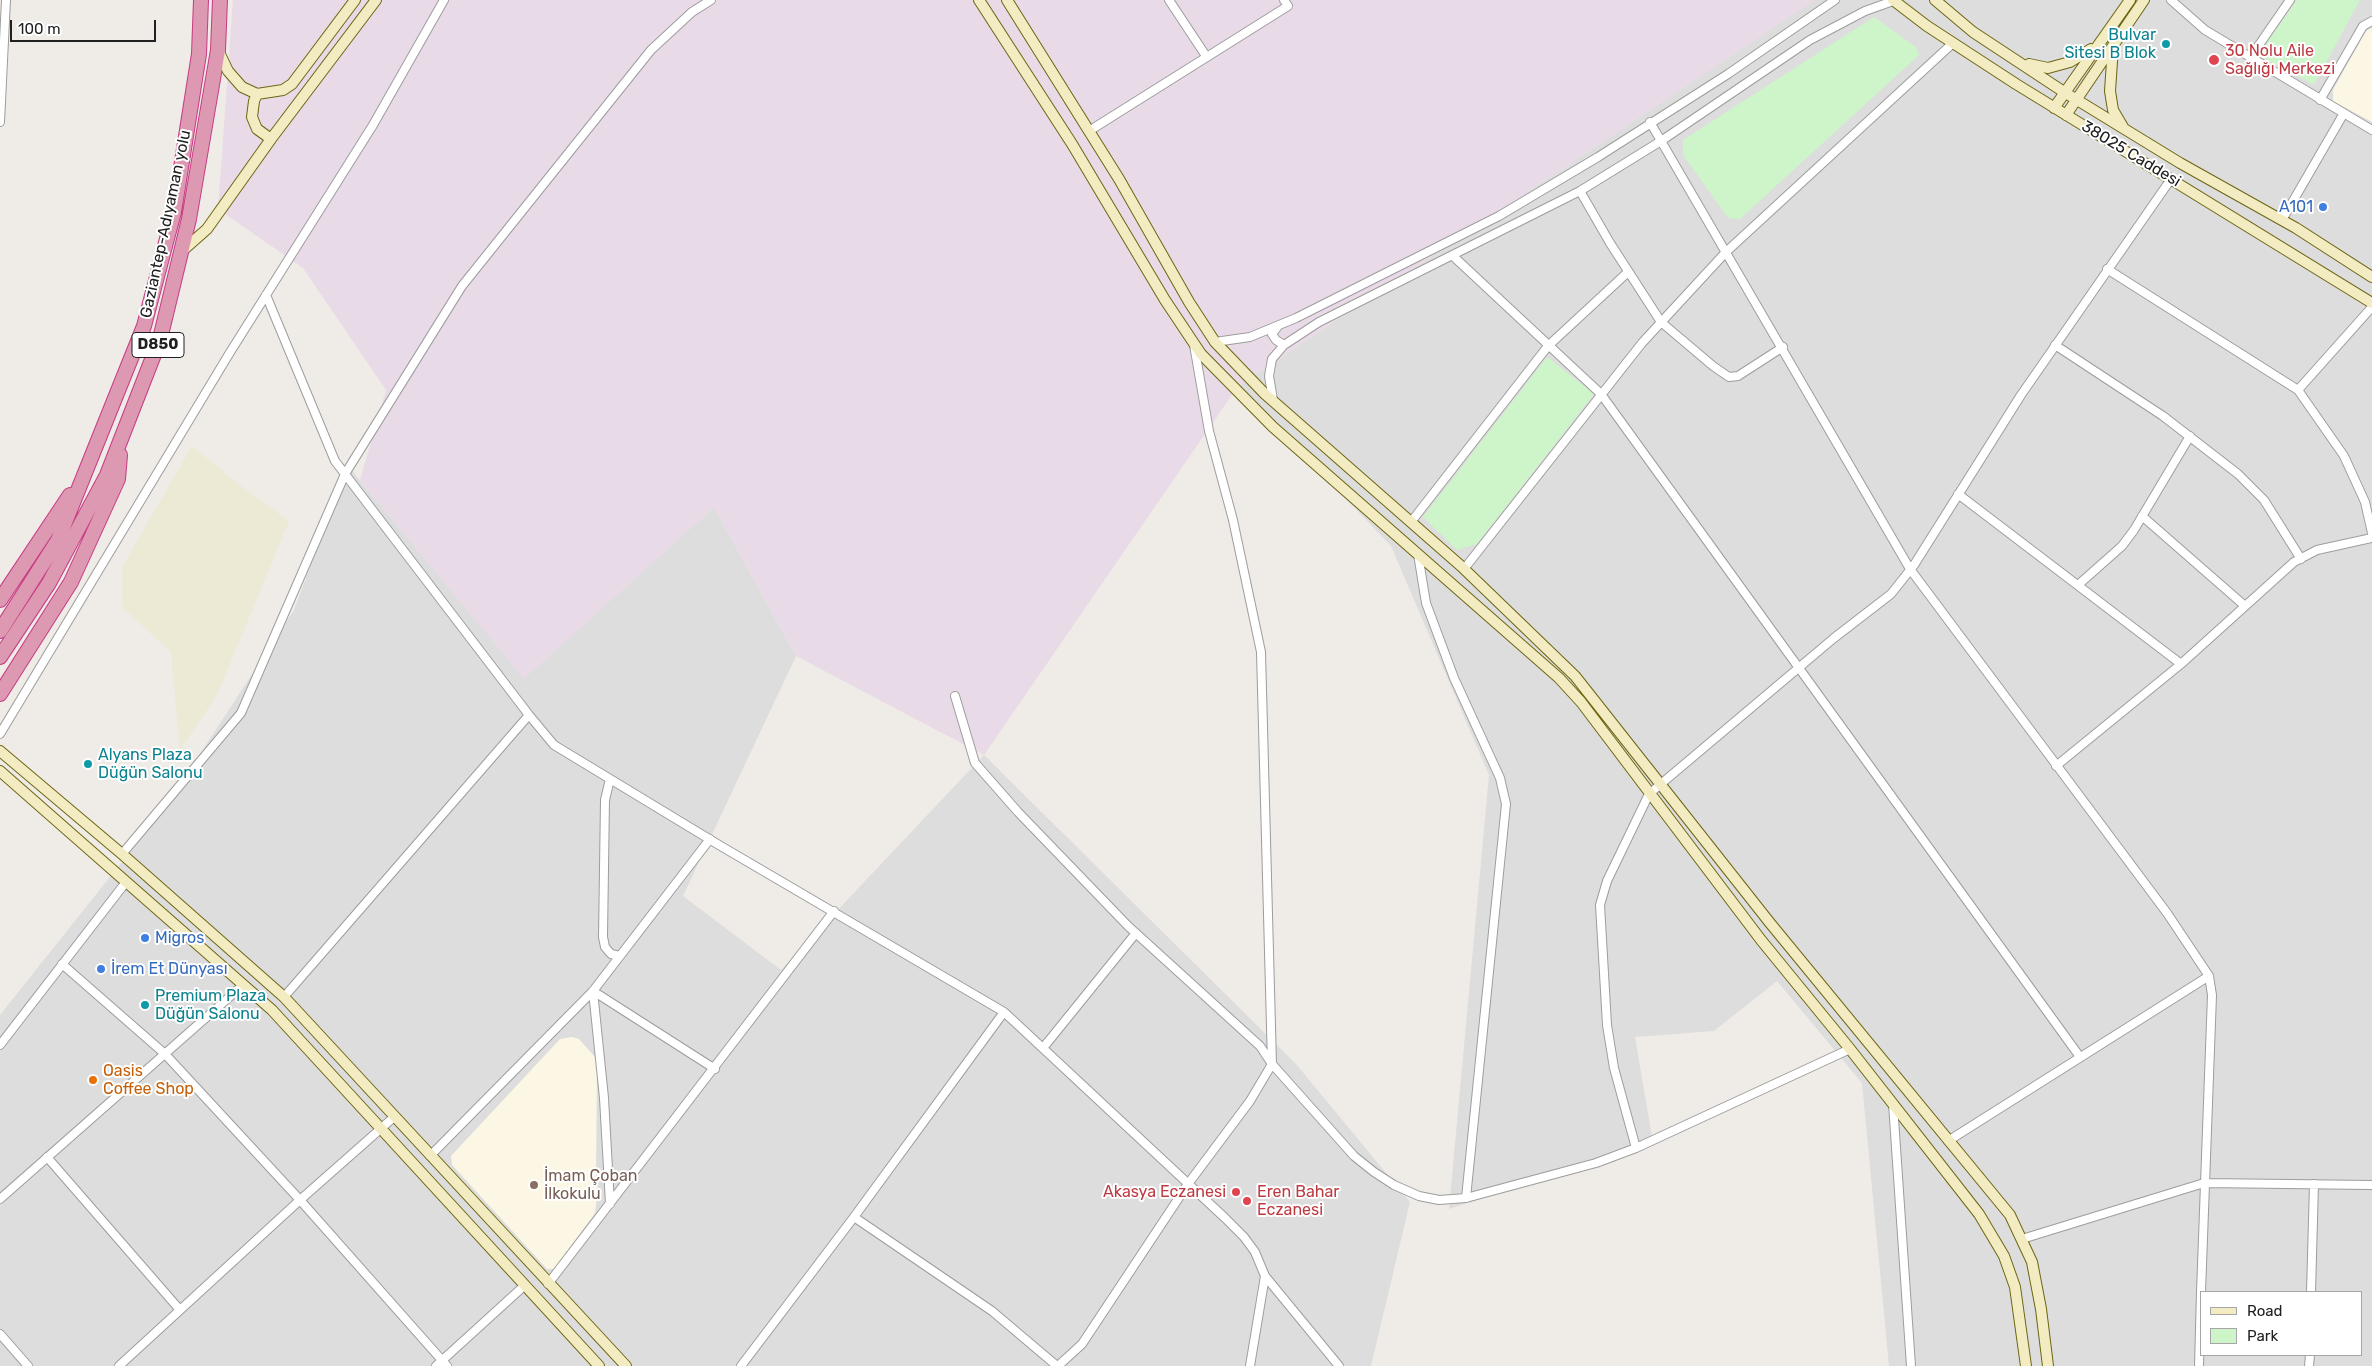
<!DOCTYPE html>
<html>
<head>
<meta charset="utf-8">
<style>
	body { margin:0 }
	#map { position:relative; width:2372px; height:1366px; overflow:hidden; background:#efebe7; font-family:Rubik,sans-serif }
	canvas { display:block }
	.legend { position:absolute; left:2200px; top:1291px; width:162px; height:65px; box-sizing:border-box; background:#fff; border:1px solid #a6a6a6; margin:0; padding:6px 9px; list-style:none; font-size:15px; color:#202020 }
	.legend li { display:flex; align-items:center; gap:10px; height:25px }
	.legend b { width:25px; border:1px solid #a6a6a6 }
	.scale { position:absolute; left:10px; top:20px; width:146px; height:22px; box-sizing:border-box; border:2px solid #202020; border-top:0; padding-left:6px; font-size:15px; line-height:18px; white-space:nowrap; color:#202020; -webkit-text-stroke:4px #fff; paint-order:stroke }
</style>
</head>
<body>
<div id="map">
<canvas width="2372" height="1366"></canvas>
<ul class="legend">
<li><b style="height:6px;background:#f3ecc2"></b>Road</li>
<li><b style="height:14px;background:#cef4ca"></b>Park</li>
</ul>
<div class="scale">100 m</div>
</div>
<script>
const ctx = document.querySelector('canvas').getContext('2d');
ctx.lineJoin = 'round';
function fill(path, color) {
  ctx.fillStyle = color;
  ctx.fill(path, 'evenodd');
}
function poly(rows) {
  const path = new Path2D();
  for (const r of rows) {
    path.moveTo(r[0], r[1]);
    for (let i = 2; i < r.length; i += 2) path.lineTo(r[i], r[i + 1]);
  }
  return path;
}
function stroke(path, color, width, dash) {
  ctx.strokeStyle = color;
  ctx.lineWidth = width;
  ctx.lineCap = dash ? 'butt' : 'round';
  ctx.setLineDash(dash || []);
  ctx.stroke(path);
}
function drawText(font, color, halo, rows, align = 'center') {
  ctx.font = font + ' Rubik,sans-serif';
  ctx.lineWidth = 4;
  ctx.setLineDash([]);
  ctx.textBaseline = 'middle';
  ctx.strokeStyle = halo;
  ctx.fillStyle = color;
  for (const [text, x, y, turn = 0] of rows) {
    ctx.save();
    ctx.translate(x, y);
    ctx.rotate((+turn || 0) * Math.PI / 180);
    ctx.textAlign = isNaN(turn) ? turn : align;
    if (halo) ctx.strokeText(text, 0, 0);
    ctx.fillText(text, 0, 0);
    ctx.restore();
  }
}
fill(poly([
	[1814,0,2372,0,2372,1366,1889,1366,1862,1083,1777,981,1714,1031,1635,1037,1653,1143,1449,1209,1489,775,1391,546,1238,386],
	[2201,1292,2361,1292,2361,1355,2201,1355],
	[348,466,524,678,714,507,796,656,683,896,781,970,984,755,1296,1064,1410,1202,1371,1366,0,1366,0,1015,164,809,294,610]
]), '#dedddd');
fill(poly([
	[233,0,1814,0,1238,386,984,755,796,656,714,507,524,679,360,480,386,390,303,268,218,209]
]), '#e8dae7');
fill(poly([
	[2372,28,2372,122,2333,101,2333,90,2366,31],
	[572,1037,579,1039,595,1057,597,1067,596,1179,598,1191,595,1213,554,1269,547,1269,452,1165,451,1156,560,1039]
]), '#fcf7e4');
fill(poly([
	[192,446,241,486,289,521,217,695,180,750,171,652,122,607,122,567]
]), '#ece9d5');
fill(poly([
	[2297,0,2360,0,2314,85,2258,55],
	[1874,17,1916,47,1919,55,1740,219,1728,218,1683,155,1683,140],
	[1547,357,1594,394,1477,544,1457,550,1423,517]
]), '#cef4ca');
const street = poly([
	[1169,0,1206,56],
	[2171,0,2205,30,2372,130],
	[2250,58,2290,0],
	[2320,100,2363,26,2372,21],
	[0,122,6,0],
	[1650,122,1910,569,2167,913,2209,976,2212,995,2201,1292],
	[1089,131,1288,6,1284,0],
	[1580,191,1610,243,1661,322,1713,366,1729,377,1738,376,1783,347],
	[2282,220,2344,113],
	[1453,256,1601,394,2080,1057],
	[2107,269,2298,390,2344,456,2365,502,2372,533],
	[266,295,335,461,529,715,554,745,719,845,1004,1012,1225,1218,1244,1237,1255,1252,1265,1276,1250,1366],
	[1278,326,1272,334,1276,340,1284,345],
	[1215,342,1250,337,1296,318,1499,216,1598,157,1728,74,1835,0],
	[2055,345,2163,416,2238,474,2264,500,2301,559],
	[2298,390,2372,307],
	[1273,400,1269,376,1272,359,1284,345,1319,322,1580,191,1661,141,1810,40,1865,11,1893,1],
	[1958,494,2181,664],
	[2142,516,2245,606],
	[1411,522,1548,346,1628,272],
	[1418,554,1426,603,1454,678,1500,778,1506,804,1466,1198],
	[1464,569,1642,343,1726,252,1953,43],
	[2078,585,2122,546,2134,530,2190,436],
	[955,696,975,763,1018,812,1128,926,1260,1046,1272,1064,1354,1156,1374,1172,1394,1185,1419,1196,1439,1200,1466,1198,1596,1163,1636,1148,1850,1049],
	[0,734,229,354,373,125,444,0],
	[2056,766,2181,664,2294,562,2317,550,2372,538],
	[610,779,605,800,603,937,605,947,611,954,620,956],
	[122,854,241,713,345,474,462,286,651,50,692,12,711,0],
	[62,964,165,1054,300,1200,447,1366],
	[593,991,604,1098,610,1204],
	[593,991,715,1069],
	[284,997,529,715],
	[0,1045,126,882],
	[1043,1048,1136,933],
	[1893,1104,1911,1366],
	[1948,1141,2209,976],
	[1636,1148,1614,1068,1607,1025,1600,905,1607,881,1649,794,1834,638,1891,594,1914,565,2021,395,2171,179],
	[430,1156,593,991,710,839],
	[47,1157,180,1310],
	[0,1199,243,985],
	[854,1217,992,1311,1057,1366],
	[2022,1239,2204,1183,2372,1185],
	[1265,1276,1339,1366],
	[548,1284,834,911],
	[2311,1292,2314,1184],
	[0,1334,28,1366],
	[119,1366,300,1200,394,1117],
	[436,1366,525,1285],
	[741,1366,854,1217,1004,1012],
	[1058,1366,1082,1344,1188,1184,1250,1101,1272,1064,1261,652,1233,520,1209,431,1194,345],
	[2199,1366,2201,1292],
	[2309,1366,2310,1355]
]);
const secondary = poly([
	[979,0,1072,144,1165,300,1201,354,1273,427,1559,678,1581,702,1761,940,1850,1049,1979,1214,2004,1256,2015,1287,2026,1366],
	[1007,0,1119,179,1189,302,1215,342,1265,394,1461,566,1575,676,1770,923,2010,1215,2032,1262,2041,1309,2048,1366],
	[1893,0,1927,26,2016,84,2372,303],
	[1935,0,1973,32,2064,92,2180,163,2296,228,2372,277],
	[2113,47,2110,91,2113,110,2123,127],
	[218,50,228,71,242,87,257,94,283,90,292,84,355,0],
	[2029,64,2048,68,2070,62,2091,49],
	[257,94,254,101,252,117,257,129,271,139],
	[2054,108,2130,0],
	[2066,115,2144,0],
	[181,252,207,229,271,139,376,0],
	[0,751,122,854,284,997,626,1366],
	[0,771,272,1010,599,1366]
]);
const highway = poly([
	[0,600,70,495],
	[0,631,58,540,144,326,174,212,199,54,201,0],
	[0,657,49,583,107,475,160,339,189,219,218,50,220,0],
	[0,694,71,582,118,479,120,455]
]);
stroke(street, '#9d9d9d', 10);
stroke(secondary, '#6c6512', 12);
stroke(highway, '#c73b84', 16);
stroke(street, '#fff', 8);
stroke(secondary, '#f3ecc2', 10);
stroke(highway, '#dd98b2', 14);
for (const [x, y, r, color] of [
	[2166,44,5,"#0f9aa8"],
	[2214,60,6,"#e0444e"],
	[2323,207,5,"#3f7fe0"],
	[88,764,5,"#0f9aa8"],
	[145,938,5,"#3f7fe0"],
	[101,969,5,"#3f7fe0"],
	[145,1005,5,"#0f9aa8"],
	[93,1080,5,"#e8710a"],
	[534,1185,5,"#8d6e63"],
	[1236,1192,5,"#e0444e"],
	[1247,1201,5,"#e0444e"]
]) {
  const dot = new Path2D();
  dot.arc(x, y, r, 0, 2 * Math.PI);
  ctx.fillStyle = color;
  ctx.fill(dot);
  stroke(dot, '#fff', 2);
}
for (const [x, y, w] of [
	[158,345,52]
]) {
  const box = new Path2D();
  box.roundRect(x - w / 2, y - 12.5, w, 25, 4);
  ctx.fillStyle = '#fff';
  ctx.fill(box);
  stroke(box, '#202020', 1);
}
drawText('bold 15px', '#202020', null, [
	["D850",158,345]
]);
drawText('16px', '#0d838f', '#fff', [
	["Bulvar",2156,35,"right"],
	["Sitesi B Blok",2156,53,"right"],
	["Alyans Plaza",98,755],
	["Düğün Salonu",98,773],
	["Premium Plaza",155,996],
	["Düğün Salonu",155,1014]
], 'left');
drawText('16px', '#be3a42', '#fff', [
	["30 Nolu Aile",2225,51],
	["Sağlığı Merkezi",2225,69],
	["Akasya Eczanesi",1226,1192,"right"],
	["Eren Bahar",1257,1192],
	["Eczanesi",1257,1210]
], 'left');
drawText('16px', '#202020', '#fff', [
	["38025 Caddesi",2131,154,31],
	["Gaziantep-Adıyaman yolu",166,224,-78]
]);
drawText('16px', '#366cbe', '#fff', [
	["A101",2313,207,"right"],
	["Migros",155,938],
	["İrem Et Dünyası",111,969]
], 'left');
drawText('16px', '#c56008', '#fff', [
	["Oasis",103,1071],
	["Coffee Shop",103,1089]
], 'left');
drawText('16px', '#785e54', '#fff', [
	["İmam Çoban",544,1176],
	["İlkokulu",544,1194]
], 'left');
</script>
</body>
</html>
